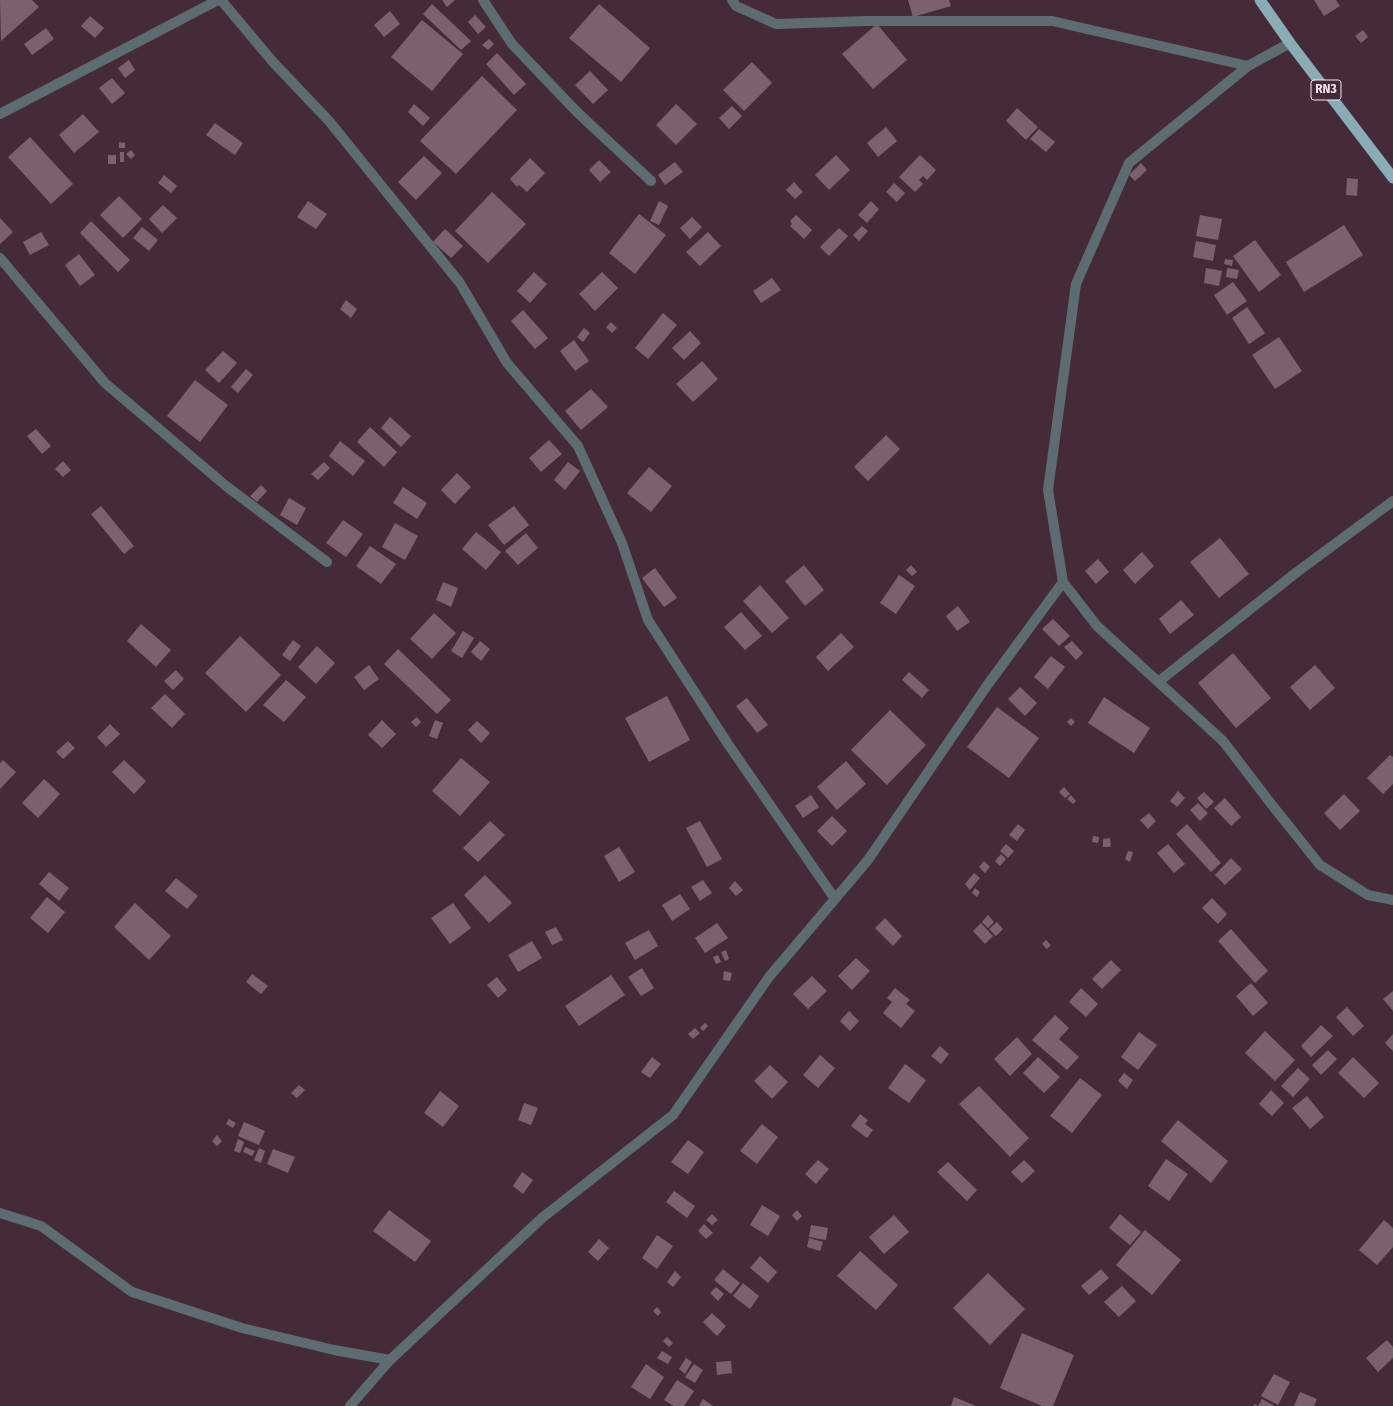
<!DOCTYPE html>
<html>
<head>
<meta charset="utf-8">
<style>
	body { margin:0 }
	canvas { display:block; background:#452b39 }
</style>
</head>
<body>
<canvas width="1393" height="1406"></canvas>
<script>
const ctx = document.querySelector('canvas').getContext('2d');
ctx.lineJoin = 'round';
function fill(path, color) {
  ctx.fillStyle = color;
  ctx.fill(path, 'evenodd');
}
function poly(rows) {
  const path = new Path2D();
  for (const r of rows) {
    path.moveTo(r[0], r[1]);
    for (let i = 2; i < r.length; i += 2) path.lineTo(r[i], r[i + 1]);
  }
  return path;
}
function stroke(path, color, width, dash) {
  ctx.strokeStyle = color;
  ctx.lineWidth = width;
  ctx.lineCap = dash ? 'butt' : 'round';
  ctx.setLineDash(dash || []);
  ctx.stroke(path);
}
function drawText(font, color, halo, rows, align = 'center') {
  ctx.font = font + ' "Fira Sans",sans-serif';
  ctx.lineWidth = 3;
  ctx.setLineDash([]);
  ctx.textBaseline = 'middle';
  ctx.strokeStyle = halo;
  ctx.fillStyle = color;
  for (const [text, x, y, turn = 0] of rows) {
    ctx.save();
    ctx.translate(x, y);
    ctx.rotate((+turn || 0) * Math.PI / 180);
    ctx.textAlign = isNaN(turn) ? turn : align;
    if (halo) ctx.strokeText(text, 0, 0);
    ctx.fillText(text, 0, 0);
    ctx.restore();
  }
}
fill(poly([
	[0,0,32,0,39,7,1,41],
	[442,0,455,0,447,7],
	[908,0,949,0,951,6,913,17],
	[1314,0,1336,0,1340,6,1324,16],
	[432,4,471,41,461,50,423,14],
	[599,4,650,48,621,82,569,38],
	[390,11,400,24,384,37,374,25],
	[475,15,486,27,478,34,468,22],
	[90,16,104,28,95,38,81,26],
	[422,20,463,54,432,91,391,57],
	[877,24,907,60,873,89,842,54],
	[46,28,54,39,32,55,24,44],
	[1363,30,1368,37,1361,43,1355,36],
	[489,39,494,44,488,50,482,45],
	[497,53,526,84,514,95,486,64],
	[129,60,135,70,125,78,118,68],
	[752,62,772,83,744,111,723,90],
	[590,71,608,90,593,104,575,85],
	[482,76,517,110,456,174,420,141],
	[112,78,125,93,112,104,99,88],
	[414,104,430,118,423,126,408,112],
	[676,104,697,124,676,145,656,125],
	[732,106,742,116,729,129,719,118],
	[1017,108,1038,127,1026,140,1006,121],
	[83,114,99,132,74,153,59,135],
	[215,123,243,143,235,155,206,135],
	[886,127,897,141,878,157,867,143],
	[1039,129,1055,142,1046,152,1030,139],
	[30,137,73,184,51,204,8,157],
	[119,142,125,143,125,148,119,148],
	[131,150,135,155,131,159,126,154],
	[120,152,124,152,124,162,120,162],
	[108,155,116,155,116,164,108,164],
	[836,155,850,170,829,190,815,175],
	[920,155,936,170,927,180,923,176,919,180,923,184,915,192,899,177],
	[424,156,442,173,416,200,398,182],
	[530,158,545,173,527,192,519,185,517,187,510,179],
	[599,160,611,172,600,182,589,170],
	[675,162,683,172,665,185,658,175],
	[1141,163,1147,170,1135,181,1129,175],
	[164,175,177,186,171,193,158,183],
	[1347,178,1358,179,1357,196,1346,195],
	[794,182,803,192,795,199,786,190],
	[894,183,905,193,897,202,886,192],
	[492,192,526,224,488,263,455,231],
	[119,196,142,219,123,238,100,215],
	[308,201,327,214,316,229,297,217],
	[659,201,668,206,659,225,650,221],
	[871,201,879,209,867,223,858,215],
	[163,205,177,218,162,233,149,219],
	[639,214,666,235,635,274,609,253],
	[796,215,812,230,804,239,790,226,792,224,790,221],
	[1200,215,1222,219,1218,240,1196,236],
	[692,217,702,227,690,239,680,228],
	[0,218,13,232,0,244],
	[91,221,130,260,118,272,80,233],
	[1344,225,1363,255,1304,292,1286,262],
	[862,226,868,231,859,241,853,235],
	[142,227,158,240,149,251,133,238],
	[839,228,848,236,829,256,820,247],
	[445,229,463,246,451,258,433,242],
	[41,232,49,245,30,255,23,242],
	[708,232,721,246,700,266,686,252],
	[1255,240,1281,275,1259,292,1233,256],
	[1196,241,1216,245,1213,261,1193,257],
	[79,254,95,275,80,286,65,265],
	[1225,259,1233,260,1232,266,1224,264],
	[1206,268,1222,271,1219,286,1204,283],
	[1227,268,1239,270,1237,279,1226,277],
	[534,272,547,284,530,303,517,291],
	[602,272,618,288,595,311,579,294],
	[772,278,781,290,761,303,753,291],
	[1233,282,1247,301,1227,315,1214,295],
	[346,300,357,309,351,318,340,309],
	[1247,307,1265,333,1249,344,1232,318],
	[523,310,548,338,535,349,511,321],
	[663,313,677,325,648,359,635,348],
	[611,322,617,328,612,333,606,327],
	[584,328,590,333,583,342,577,337],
	[690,331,701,343,684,360,672,348],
	[1279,337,1302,371,1275,389,1252,355],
	[574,340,589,361,575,371,560,351],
	[223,351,237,363,219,383,205,370],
	[702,361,718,379,693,402,676,384],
	[246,369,253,375,238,393,231,387],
	[195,380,228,405,200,442,167,416],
	[591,389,608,407,581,430,565,411],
	[390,417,411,436,401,447,381,428],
	[370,427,397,452,384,467,357,442],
	[36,429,51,446,42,454,27,436],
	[886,435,900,449,868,481,854,467],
	[549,440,562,454,541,472,529,458],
	[340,441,365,461,353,476,329,456],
	[63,461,71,470,63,477,55,469],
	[324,462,330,468,318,480,311,474],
	[568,462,580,471,565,490,554,480],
	[649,467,672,486,651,512,627,493],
	[457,473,471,487,455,504,441,490],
	[261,485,267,491,257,502,250,496],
	[403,487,427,503,417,519,393,503],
	[289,498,306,508,297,525,280,515],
	[101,506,134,546,124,554,91,514],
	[514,506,529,525,504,545,488,525],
	[343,520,363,534,346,557,326,543],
	[395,523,418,536,405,560,382,547],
	[476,532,501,552,486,570,462,549],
	[526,533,538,548,518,565,505,551],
	[1220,538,1249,574,1219,598,1190,562],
	[370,546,396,564,381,584,356,566],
	[1142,552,1154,566,1135,584,1123,570],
	[1098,559,1109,572,1096,584,1085,571],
	[804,565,824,590,805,606,785,581],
	[911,565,917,572,912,576,906,570],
	[655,568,677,598,664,607,642,578],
	[899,575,915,586,896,614,880,603],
	[443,582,458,588,451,607,436,600],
	[760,585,789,618,772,633,743,601],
	[1181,600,1194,615,1170,634,1159,619],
	[958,606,970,622,957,631,946,616],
	[741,612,762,636,745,650,724,627],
	[434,613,456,633,432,659,410,639],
	[1053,619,1070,636,1059,646,1042,629],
	[141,624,171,650,156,667,127,641],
	[463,631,474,638,462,658,451,651],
	[841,633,854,647,828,671,816,657],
	[240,636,281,675,246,712,205,673],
	[293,640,301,646,290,661,282,655],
	[480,641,490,649,481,661,471,652],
	[1072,641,1083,653,1076,660,1064,647],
	[317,646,335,663,316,684,298,667],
	[398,649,451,700,437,714,384,664],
	[1233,653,1271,698,1236,728,1198,683],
	[1051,656,1065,667,1048,689,1034,677],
	[369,665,379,679,364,690,354,677],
	[1315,665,1335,688,1310,710,1290,687],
	[176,670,184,679,173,690,164,681],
	[909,672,929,690,922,698,902,680],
	[286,680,306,697,284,722,263,705],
	[1020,687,1037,703,1025,716,1008,699],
	[165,694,185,714,172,728,151,708],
	[667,696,690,740,649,762,625,718],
	[1104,697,1150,728,1134,753,1088,723],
	[747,698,768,725,757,733,736,706],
	[997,707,1039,738,1009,778,967,747],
	[890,710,926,745,887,785,851,750],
	[417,717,421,722,416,727,411,722],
	[1071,718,1075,722,1071,726,1067,722],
	[382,720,396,734,382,748,368,735],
	[435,720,443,723,437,739,429,736],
	[477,721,490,733,481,743,468,730],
	[110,724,120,734,106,747,97,737],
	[68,741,75,748,63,759,56,752],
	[1390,755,1393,757,1393,784,1383,794,1367,778],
	[461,758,490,782,460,816,432,791],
	[3,760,16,772,0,789,0,763],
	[124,760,146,781,134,794,112,772],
	[846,761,866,784,837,810,817,787],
	[44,779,60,794,38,818,22,803],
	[1064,787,1070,794,1065,798,1059,792],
	[1178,791,1185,798,1177,807,1170,801],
	[1204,792,1214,802,1206,809,1197,798],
	[1344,794,1360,811,1340,830,1324,813],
	[811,795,819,807,803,818,795,806],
	[1071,795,1076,801,1073,804,1067,799],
	[1225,798,1241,817,1231,826,1214,808],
	[1198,803,1208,813,1200,821,1190,810],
	[1149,813,1156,821,1148,829,1140,820],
	[832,816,847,831,832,846,817,831],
	[490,821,505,835,478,862,463,848],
	[700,821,722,859,707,867,686,828],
	[1018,824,1025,830,1017,841,1009,835],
	[1187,824,1221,863,1211,872,1176,834],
	[1093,836,1099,837,1098,843,1092,842],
	[1110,838,1111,847,1103,847,1103,839],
	[1006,844,1014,851,1008,858,1000,851],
	[1168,844,1185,864,1174,873,1157,853],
	[619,847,635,872,619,882,604,856],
	[1128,851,1133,852,1130,862,1125,859],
	[1001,854,1006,859,1000,866,995,861],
	[1231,858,1242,869,1225,885,1215,875],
	[984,861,990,867,985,873,979,867],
	[49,872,69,888,59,901,39,884],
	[974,873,980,878,970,890,965,884],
	[485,875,512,903,489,923,464,895],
	[176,878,198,896,187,909,165,891],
	[703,880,712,893,700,901,691,887],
	[735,881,743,890,736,896,729,888],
	[975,888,980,892,977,897,972,893],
	[680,894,690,909,672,921,662,905],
	[47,897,65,912,48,933,30,918],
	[1212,898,1227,914,1218,924,1202,908],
	[135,903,171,936,149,960,114,927],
	[453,903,471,928,450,944,431,918],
	[988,915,994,922,988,928,982,922],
	[885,918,902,936,893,946,875,928],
	[997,922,1003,929,996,936,989,929],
	[717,923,728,938,705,953,695,938],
	[981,923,993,936,985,944,973,931],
	[556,927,563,940,552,945,545,932],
	[1231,929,1268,971,1255,983,1218,941],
	[649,930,658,946,635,960,625,943],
	[1046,940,1051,945,1047,949,1042,944],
	[532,941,542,958,518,972,508,955],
	[726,950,729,959,725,961,721,952],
	[718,955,721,962,716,964,713,957],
	[856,958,870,971,852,990,838,976],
	[1111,960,1121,970,1102,989,1092,979],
	[642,968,654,988,641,996,628,977],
	[724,971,732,973,730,981,723,980],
	[252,974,268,986,261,994,246,982],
	[611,975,625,995,579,1026,565,1006],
	[812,976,827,991,808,1009,793,994],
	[497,977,507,990,498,998,487,985],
	[1251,983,1268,1003,1253,1016,1236,996],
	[895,988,910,1000,906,1004,915,1011,901,1028,883,1013,892,1002,887,998],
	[1081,988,1098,1004,1086,1017,1069,1002],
	[1393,991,1393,1011,1383,999],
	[1347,1007,1364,1026,1353,1036,1336,1017],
	[849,1011,859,1021,850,1031,840,1021],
	[1055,1015,1069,1028,1059,1039,1079,1057,1067,1070,1032,1040],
	[705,1023,708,1026,703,1031,700,1028],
	[1321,1025,1333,1036,1311,1057,1301,1046],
	[695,1028,700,1033,693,1039,688,1034],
	[1265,1031,1295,1060,1275,1081,1245,1053],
	[1139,1032,1157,1045,1138,1070,1121,1057],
	[1393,1034,1393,1051,1385,1043],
	[1017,1037,1032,1054,1010,1076,994,1059],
	[940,1046,949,1054,941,1064,931,1056],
	[1328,1050,1337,1059,1321,1075,1312,1065],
	[820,1055,835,1068,818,1088,803,1075],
	[652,1057,661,1064,650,1078,641,1072],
	[1038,1057,1060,1077,1044,1093,1023,1073],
	[1353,1057,1379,1083,1364,1098,1338,1073],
	[905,1064,926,1080,909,1103,888,1088],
	[770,1065,788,1082,772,1099,754,1081],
	[1298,1068,1310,1079,1293,1097,1281,1086],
	[1124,1073,1133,1080,1127,1089,1118,1081],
	[1080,1078,1102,1095,1072,1133,1050,1116],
	[299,1085,305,1090,297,1098,291,1093],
	[979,1086,1029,1138,1010,1157,959,1104],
	[1271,1090,1284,1103,1272,1116,1259,1104],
	[440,1091,459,1106,443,1127,424,1113],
	[1307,1096,1324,1117,1310,1129,1292,1108],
	[524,1103,538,1108,531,1125,518,1120],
	[860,1114,868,1120,865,1124,873,1130,867,1138,851,1126],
	[229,1119,236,1123,233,1128,226,1124],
	[1178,1120,1228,1161,1211,1183,1161,1141],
	[244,1122,265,1131,259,1145,238,1136],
	[762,1124,778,1137,757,1164,740,1151],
	[217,1135,222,1141,217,1146,212,1141],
	[238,1139,244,1142,240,1153,234,1151],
	[688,1140,704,1152,688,1174,671,1162],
	[245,1147,255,1151,252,1156,243,1152],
	[259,1148,265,1151,261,1163,254,1160],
	[273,1149,295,1157,288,1173,267,1164],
	[1166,1159,1188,1174,1169,1201,1148,1186],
	[818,1160,829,1169,816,1184,805,1174],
	[1024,1160,1035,1171,1022,1183,1011,1172],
	[948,1162,977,1190,967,1201,937,1172],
	[522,1172,533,1180,523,1194,513,1186],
	[674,1191,695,1206,687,1218,666,1202],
	[762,1205,780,1216,768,1236,750,1225],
	[389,1210,431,1241,415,1262,373,1231],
	[797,1210,802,1216,797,1221,792,1215],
	[712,1214,718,1220,712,1225,706,1220],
	[1120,1214,1141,1232,1130,1245,1109,1228],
	[894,1215,909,1232,884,1254,869,1237],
	[1384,1220,1393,1228,1393,1247,1377,1265,1359,1250],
	[704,1224,713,1233,706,1239,698,1231],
	[811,1225,828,1228,826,1240,809,1237],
	[1145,1230,1181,1260,1152,1295,1116,1265],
	[657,1235,673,1246,657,1269,642,1258],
	[809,1238,823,1242,820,1251,807,1247],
	[599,1239,609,1248,598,1261,588,1252],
	[860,1251,898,1285,876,1310,837,1276],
	[760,1256,777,1272,768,1283,750,1268],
	[723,1269,740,1283,731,1294,714,1280],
	[1101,1269,1109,1278,1089,1295,1081,1286],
	[675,1271,681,1277,673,1287,667,1282],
	[988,1273,1025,1309,990,1345,953,1308],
	[743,1283,759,1296,750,1309,733,1296],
	[1122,1286,1136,1301,1119,1317,1104,1302],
	[716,1287,724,1294,718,1301,710,1293],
	[657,1307,661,1312,658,1316,653,1311],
	[712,1313,726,1326,717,1336,703,1322],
	[1022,1333,1074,1355,1053,1406,1042,1406,1000,1388],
	[667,1337,673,1343,669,1347,663,1341],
	[1387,1340,1393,1347,1393,1358,1378,1372,1366,1358],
	[662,1351,672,1357,668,1364,657,1358],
	[686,1358,692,1362,685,1374,679,1369],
	[731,1361,732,1373,717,1375,716,1362],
	[646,1364,664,1377,650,1399,631,1387],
	[694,1364,703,1370,695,1383,685,1377],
	[1274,1374,1290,1382,1278,1405,1261,1396],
	[677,1380,694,1391,684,1406,674,1406,664,1400],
	[1300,1392,1317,1399,1314,1406,1294,1406],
	[954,1397,976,1406,951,1406],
	[703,1399,713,1406,699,1406],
	[1262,1399,1275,1406,1253,1406,1255,1404,1258,1406]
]), '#7d606f');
stroke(poly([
	[221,0,273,62,329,121,460,283,507,363,578,446,622,543,648,620,728,744,835,899],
	[483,0,512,44,577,112,651,181],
	[732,0,736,6,776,24,867,21,1052,21,1248,66,1290,43],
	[1248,66,1129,163,1076,284,1048,490,1063,582,1097,626,1223,741,1272,805,1320,865,1368,895,1393,900],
	[0,114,218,0],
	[0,258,105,383,226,486,327,562],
	[1158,682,1297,572,1393,501],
	[0,1213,41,1226,132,1292,242,1328,334,1350,390,1360],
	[350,1406,390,1360,542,1218,673,1115,769,977,868,860,986,687,1063,582]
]), '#5d6c70', 10);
stroke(poly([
	[1260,0,1290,43,1393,178]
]), '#8aacb5', 11);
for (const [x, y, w] of [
	[1326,90,30]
]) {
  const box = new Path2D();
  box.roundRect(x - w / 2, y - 10, w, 20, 3);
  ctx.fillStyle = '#452b39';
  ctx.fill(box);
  stroke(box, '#f9e8f0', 1);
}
drawText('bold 12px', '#f9e8f0', null, [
	["RN3",1326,90]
]);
</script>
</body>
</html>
